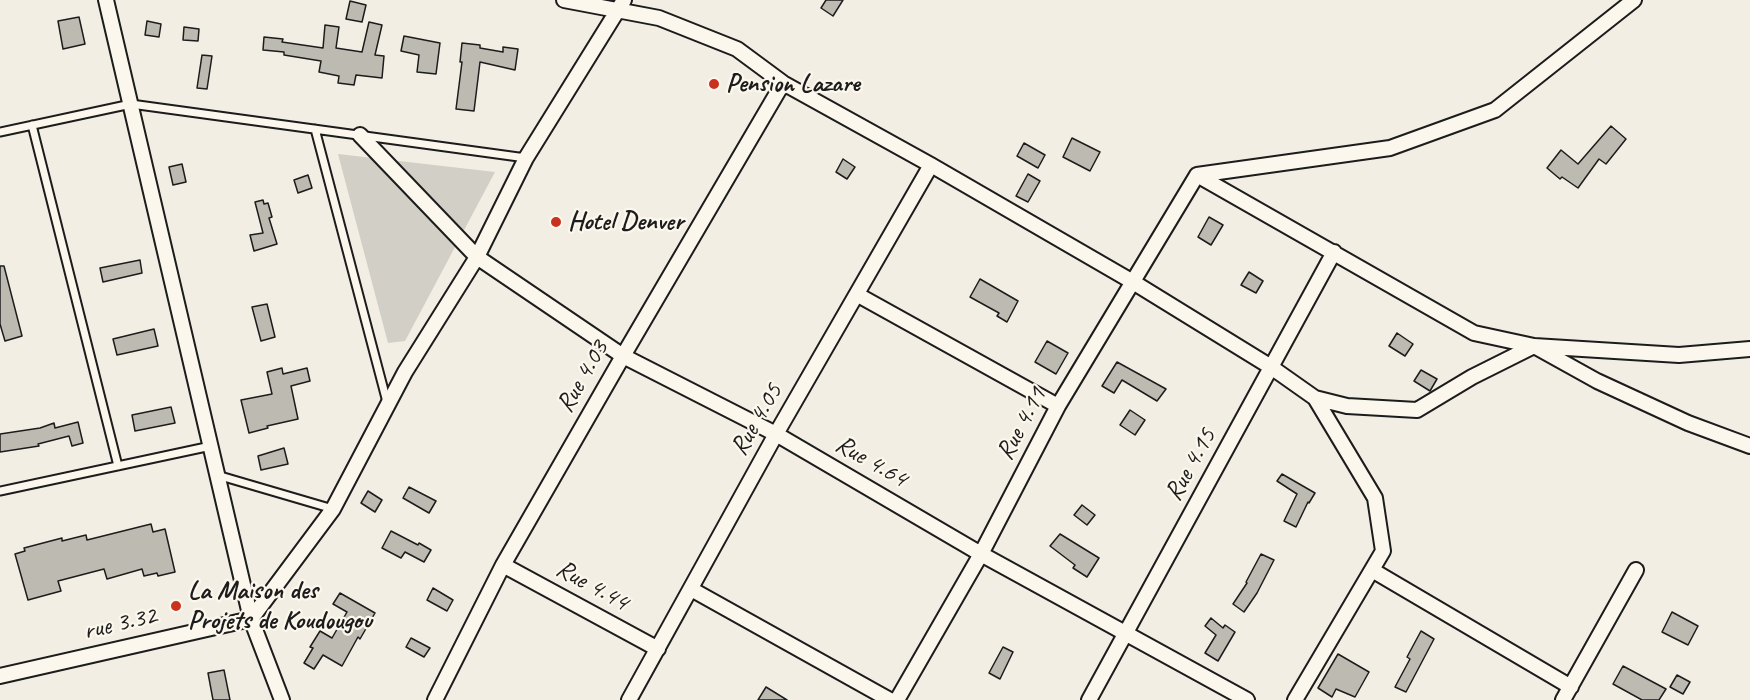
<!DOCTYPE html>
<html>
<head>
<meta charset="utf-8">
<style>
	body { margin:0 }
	canvas { display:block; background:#f2eee4 }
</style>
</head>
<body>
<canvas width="1750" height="700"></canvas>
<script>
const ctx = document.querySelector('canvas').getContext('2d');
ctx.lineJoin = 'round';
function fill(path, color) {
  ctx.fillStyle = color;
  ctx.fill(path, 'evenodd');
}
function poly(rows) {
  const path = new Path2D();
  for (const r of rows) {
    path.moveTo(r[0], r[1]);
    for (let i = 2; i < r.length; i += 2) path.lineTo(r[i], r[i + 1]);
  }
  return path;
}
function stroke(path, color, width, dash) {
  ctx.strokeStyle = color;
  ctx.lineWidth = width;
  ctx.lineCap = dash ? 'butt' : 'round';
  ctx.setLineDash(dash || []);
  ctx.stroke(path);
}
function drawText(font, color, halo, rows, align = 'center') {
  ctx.font = font + ' Caveat,sans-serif';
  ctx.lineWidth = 4.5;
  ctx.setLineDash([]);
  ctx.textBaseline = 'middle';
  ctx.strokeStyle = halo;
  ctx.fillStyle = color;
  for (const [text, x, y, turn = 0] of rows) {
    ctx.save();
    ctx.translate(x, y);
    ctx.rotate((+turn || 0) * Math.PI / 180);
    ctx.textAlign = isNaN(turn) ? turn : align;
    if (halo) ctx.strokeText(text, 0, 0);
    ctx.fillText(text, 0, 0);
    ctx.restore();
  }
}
fill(poly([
	[338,154,495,172,405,341,388,343]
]), '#d2cfc6');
const building = poly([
	[826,0,843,0,833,16,821,8,826,0],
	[350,1,366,5,362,22,346,19,350,1],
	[79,17,85,44,63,49,58,21,79,17],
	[147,21,161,24,159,37,145,35,147,21],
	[369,22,382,25,375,55,384,56,382,78,356,75,354,85,338,83,339,76,319,72,321,61,284,55,284,52,263,50,264,37,283,39,282,42,323,48,325,25,339,27,336,48,362,52,369,22],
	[184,27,199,29,198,41,183,40,184,27],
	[404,36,440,43,436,74,417,72,419,55,401,51,404,36],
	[462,43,480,45,480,48,503,52,503,47,518,49,515,70,480,62,474,111,456,109,462,62,460,62,462,43],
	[202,55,212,56,207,89,197,88,202,55],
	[1611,126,1626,139,1606,164,1599,159,1578,188,1562,177,1560,179,1547,168,1561,150,1578,164,1611,126],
	[1072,138,1100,152,1090,171,1063,157,1072,138],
	[1024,143,1045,155,1038,168,1017,156,1024,143],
	[843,159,855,167,847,179,836,172,843,159],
	[182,164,186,182,173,185,169,167,182,164],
	[1028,174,1040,181,1028,202,1016,196,1028,174],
	[308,175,312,188,298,193,294,180,308,175],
	[263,200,264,204,268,203,272,217,269,218,277,244,254,251,250,235,263,233,255,202,263,200],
	[1209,217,1223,225,1211,245,1198,237,1209,217],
	[140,260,142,273,103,282,100,268,140,260],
	[0,266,4,266,22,336,5,341,0,324,0,266],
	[1249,272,1263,281,1256,293,1241,285,1249,272],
	[980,279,1018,301,1007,322,997,316,999,313,970,297,980,279],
	[267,304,275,337,261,341,252,307,267,304],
	[154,329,158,346,117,355,113,339,154,329],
	[1397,333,1413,344,1405,356,1389,346,1397,333],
	[1047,341,1068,353,1056,374,1035,362,1047,341],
	[1117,362,1166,389,1157,401,1122,380,1114,393,1102,386,1117,362],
	[282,368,283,374,307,368,310,381,291,386,298,419,267,426,268,428,249,433,241,400,272,394,267,372,282,368],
	[1421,370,1437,379,1430,391,1414,381,1421,370],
	[171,407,175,423,135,431,132,415,171,407],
	[1130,410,1145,420,1135,435,1120,425,1130,410],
	[78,422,83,443,72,446,69,436,38,444,39,446,0,452,0,434,40,428,54,423,55,428,78,422],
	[284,448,288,464,261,470,258,456,284,448],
	[1282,474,1315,493,1309,503,1308,502,1296,527,1284,521,1297,494,1277,481,1282,474],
	[409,487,436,501,429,513,403,498,409,487],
	[368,491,382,500,375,512,361,503,368,491],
	[1082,505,1095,515,1087,525,1074,515,1082,505],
	[151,524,153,532,165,529,175,572,158,576,157,573,144,576,142,569,107,579,104,569,58,581,61,591,28,600,15,554,25,551,24,548,62,538,62,541,86,535,87,540,151,524],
	[391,531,418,545,419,543,431,550,424,562,405,552,401,558,382,548,391,531],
	[1060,534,1099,558,1087,577,1073,568,1075,565,1050,546,1060,534],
	[1261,554,1274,560,1257,593,1244,612,1233,604,1247,583,1246,582,1261,554],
	[433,588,453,600,447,611,427,600,433,588],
	[340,593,375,613,360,639,358,637,342,666,323,655,314,669,304,663,313,648,310,647,320,631,332,638,347,612,333,604,340,593],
	[1672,612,1698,626,1688,645,1662,632,1672,612],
	[1211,618,1223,628,1225,625,1235,632,1218,661,1205,653,1216,635,1205,626,1211,618],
	[1421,631,1434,639,1406,692,1395,687,1410,659,1407,657,1421,631],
	[411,638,430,648,424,657,406,647,411,638],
	[1003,647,1013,652,1000,679,989,673,1003,647],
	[1338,654,1369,672,1355,697,1336,689,1332,697,1318,688,1338,654],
	[1623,666,1666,689,1659,700,1642,700,1613,684,1623,666],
	[224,670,230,700,213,700,208,673,224,670],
	[1677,675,1690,682,1683,694,1670,687,1677,675],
	[766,687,787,700,758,700,766,687]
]);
fill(building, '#bdbab1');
stroke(building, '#1c1c1c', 1.5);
const service = poly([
	[32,125,118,466],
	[315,129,387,402],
	[0,132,131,104,526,158],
	[217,475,333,509],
	[0,491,211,446]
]);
const minor = poly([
	[106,0,251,619,282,700],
	[564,0,659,18,737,49,783,83,931,165,1133,282,1271,367,1315,398,1347,406,1417,410,1472,377,1534,346,1597,381,1688,423,1750,446],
	[360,135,477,257,623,356,776,434,981,554,1247,700],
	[1197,175,1474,333,1534,346,1679,355,1750,349],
	[1197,175,1390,148,1495,110,1634,0],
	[858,295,1058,406],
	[503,565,658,649],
	[1372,570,1571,687],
	[691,589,890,700],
	[251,619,333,509,405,372,477,257,526,158,624,0],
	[0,676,251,619],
	[435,700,503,565,623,356,783,83],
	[629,700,776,434,931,165],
	[897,700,981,554,1058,406,1197,175],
	[1089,700,1334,252],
	[1295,700,1383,551,1375,498,1315,398],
	[1563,700,1636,570]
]);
stroke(service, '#1c1c1c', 11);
stroke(minor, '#1c1c1c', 18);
stroke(service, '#fbf7ec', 7);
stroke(minor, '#fbf7ec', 14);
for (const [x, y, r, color] of [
	[714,84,6,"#c8321e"],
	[556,222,6,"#c8321e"],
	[176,606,6,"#c8321e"]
]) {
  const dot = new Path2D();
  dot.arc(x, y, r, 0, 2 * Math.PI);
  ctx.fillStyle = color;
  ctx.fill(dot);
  stroke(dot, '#fbf7ec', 2);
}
drawText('bold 26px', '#1c1c1c', '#fbf7ec', [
	["Pension Lazare",726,84],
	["Hotel Denver",568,222],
	["La Maison des",188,591],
	["Projets de Koudougou",188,621]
], 'left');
drawText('26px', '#1c1c1c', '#fbf7ec', [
	["Rue 4.03",583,377,-60],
	["Rue 4.05",757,420,-60],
	["Rue 4.11",1022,424,-62],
	["Rue 4.64",871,462,30],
	["Rue 4.15",1191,465,-61],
	["Rue 4.44",592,586,29],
	["rue 3.32",120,624,-13]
]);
</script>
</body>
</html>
